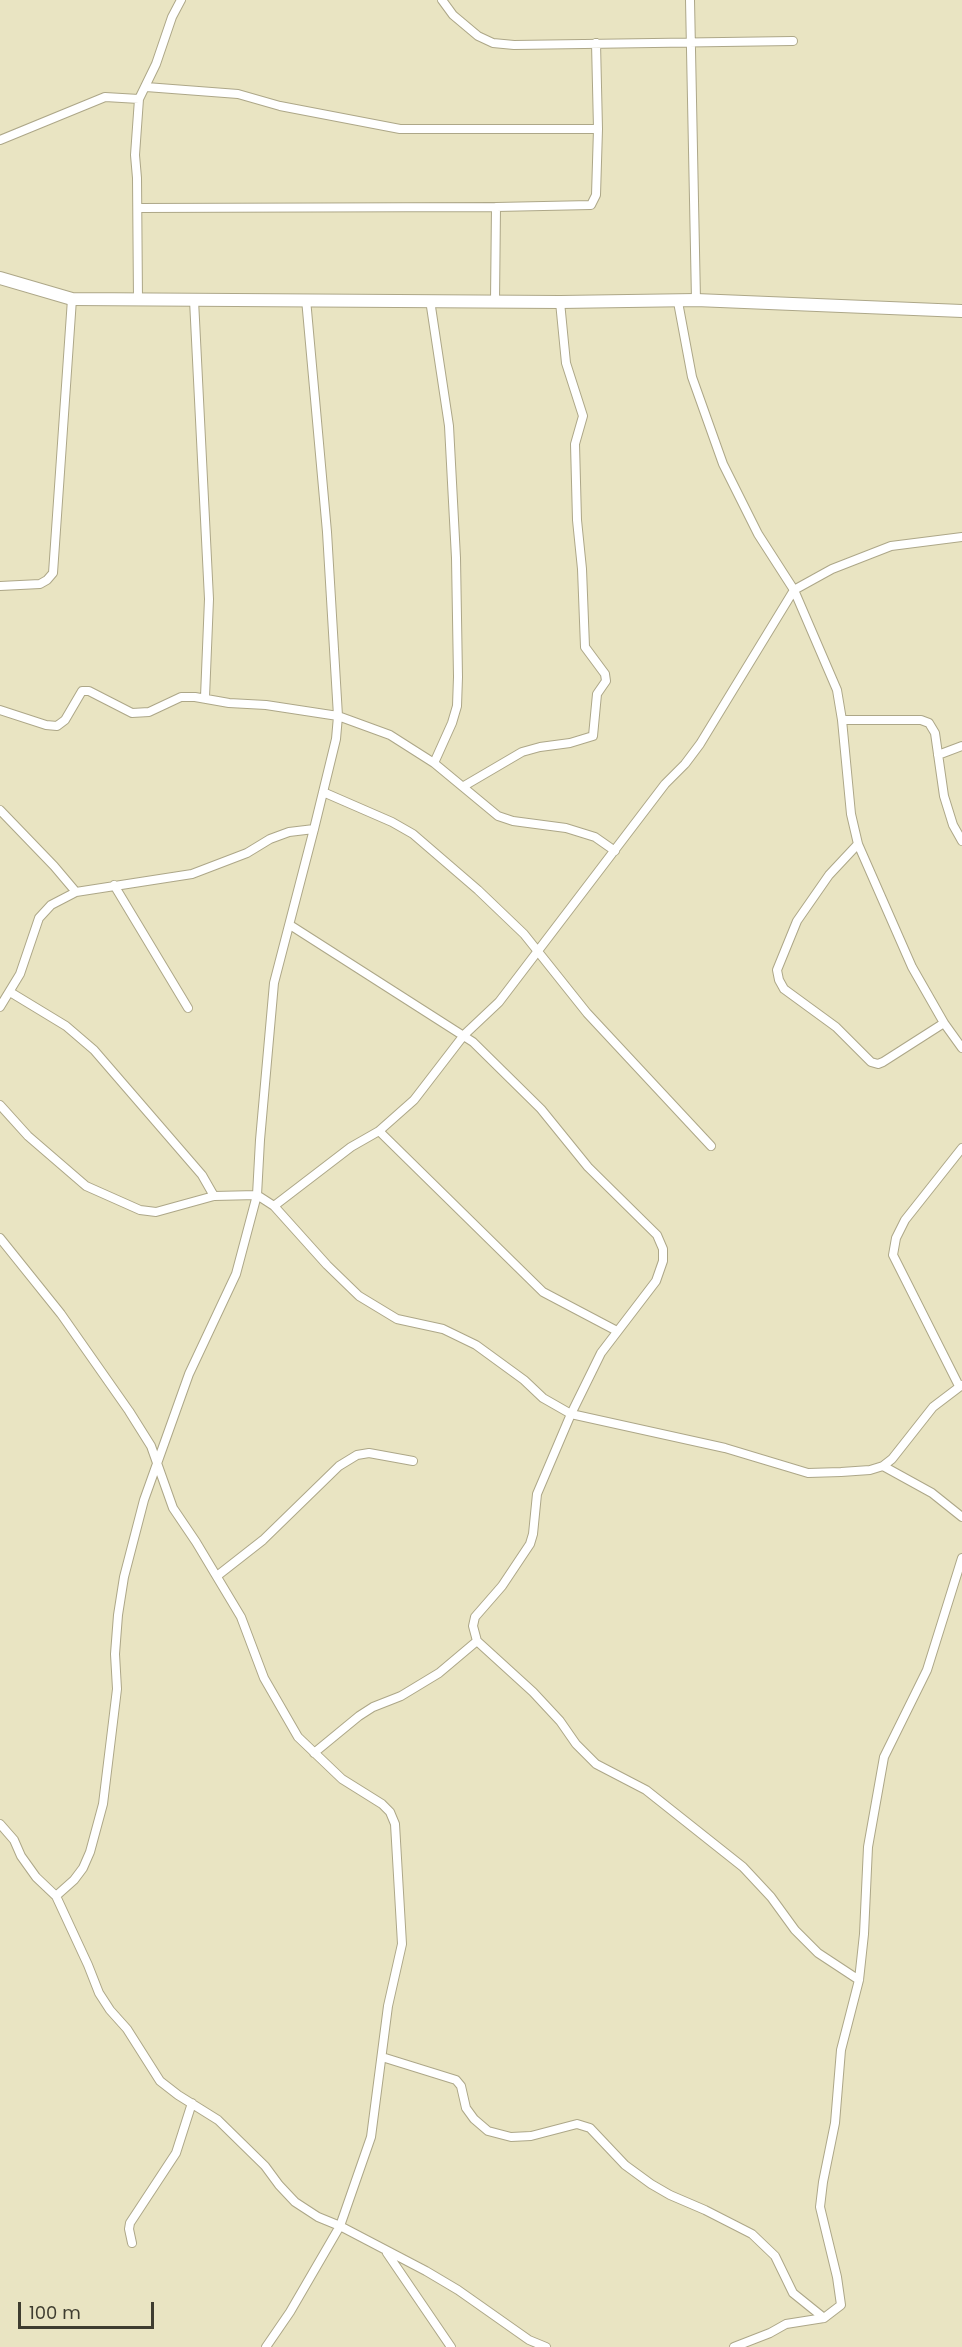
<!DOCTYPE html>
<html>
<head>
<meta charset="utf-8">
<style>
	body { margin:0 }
	#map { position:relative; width:962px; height:2347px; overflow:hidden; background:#e9e4c2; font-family:Poppins,sans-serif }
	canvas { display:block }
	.scale { position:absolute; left:18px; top:2302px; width:136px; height:27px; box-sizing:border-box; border:3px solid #3e3c2f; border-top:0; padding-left:8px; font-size:18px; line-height:21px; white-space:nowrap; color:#3e3c2f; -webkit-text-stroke:4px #e9e4c2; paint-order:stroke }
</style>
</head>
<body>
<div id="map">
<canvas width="962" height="2347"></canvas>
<div class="scale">100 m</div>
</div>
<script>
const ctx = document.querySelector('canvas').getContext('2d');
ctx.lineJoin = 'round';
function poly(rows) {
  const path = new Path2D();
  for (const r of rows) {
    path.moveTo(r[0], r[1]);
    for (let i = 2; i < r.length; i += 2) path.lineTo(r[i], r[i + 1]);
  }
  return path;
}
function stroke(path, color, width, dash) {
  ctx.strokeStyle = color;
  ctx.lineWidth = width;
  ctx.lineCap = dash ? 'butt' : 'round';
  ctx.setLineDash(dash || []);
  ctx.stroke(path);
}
const street = poly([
	[442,0,453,15,478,36,493,43,514,45,793,41],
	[690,0,696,300],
	[146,87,238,94,280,106,400,129,598,129],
	[0,140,105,97,139,99],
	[138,208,496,207,591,205,596,195,598,129,596,43],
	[306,299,327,532,338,716,336,739,314,829,274,983,260,1140,257,1195,274,1206,327,1265,359,1296,397,1319,443,1329,476,1345,524,1380,543,1398,571,1414,725,1448,808,1473,841,1472,870,1470,883,1466,892,1459,933,1407,962,1385],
	[138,300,137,178,135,155,139,99,156,64,172,17,181,0],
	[194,300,209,599,205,697],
	[430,300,449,426,456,558,458,677,457,706,452,723,434,763],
	[495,301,496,207],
	[678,302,692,377,723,464,758,534,794,590,837,690,842,720,851,814,858,844,912,967,944,1023,962,1048],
	[0,586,40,584,47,580,53,573,72,299],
	[0,710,46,725,57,726,65,720,82,691,89,691,132,713,149,712,181,697,195,697,229,703,266,705,338,716,390,735,434,763,498,816,513,821,566,828,595,837,615,851],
	[842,720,921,720,929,723,935,733,944,796,953,825,962,841],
	[938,755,962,746],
	[464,786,522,752,540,747,570,743,593,736,597,694,606,681,605,674,585,647,582,569,577,520,575,444,583,416,566,363,560,302],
	[323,792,392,822,413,834,478,890,524,934,587,1013,711,1146],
	[0,810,54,866,76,892],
	[858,844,829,875,797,921,777,970,779,980,784,989,836,1027,871,1062,878,1064,883,1062,944,1023],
	[114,885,188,1008],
	[290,925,473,1042,541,1109,588,1167,657,1235,663,1249,663,1261,656,1281,601,1353,571,1414,537,1494,533,1534,530,1544,502,1586,475,1617,473,1626,477,1641,533,1692,560,1721,576,1744,596,1764,646,1790,743,1867,771,1897,795,1930,818,1953,859,1980],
	[10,992,66,1026,94,1050,202,1175,214,1196],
	[0,1007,20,974,39,918,51,905,76,892,192,874,247,853,270,839,289,832,314,829],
	[0,1105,28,1136,86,1186,140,1210,156,1212,214,1196,257,1195,236,1274,189,1374,144,1500,124,1577,118,1615,115,1654,117,1689,103,1804,90,1852,83,1868,74,1880,56,1896],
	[379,1131,543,1292,617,1331],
	[274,1206,351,1147,379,1131,414,1100,464,1035,499,1002,665,784,685,764,700,744,794,590,832,569,891,546,962,537],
	[0,1238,61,1314,129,1411,151,1446,173,1508,196,1542,241,1617,264,1678,298,1737,342,1779,382,1804,390,1812,395,1824,402,1944,388,2006,371,2137,340,2226,290,2312,266,2347],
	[959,1386,893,1255,896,1238,905,1220,962,1148],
	[883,1466,932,1493,962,1517],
	[217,1576,263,1540,339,1466,357,1455,369,1453,413,1461],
	[314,1753,359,1716,373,1707,401,1696,439,1673,477,1641],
	[0,1824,14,1840,21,1856,36,1877,56,1896,88,1965,99,1993,110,2010,127,2029,160,2081,178,2095,218,2120,265,2166,279,2185,295,2202,318,2217,340,2226,426,2271,458,2290,529,2340,546,2347],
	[382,2057,456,2080,461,2086,466,2108,474,2119,488,2131,511,2137,531,2136,577,2124,590,2128,625,2165,651,2184,670,2195,705,2210,752,2234,775,2256,793,2293,824,2318],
	[132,2243,129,2229,130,2223,176,2153,192,2103],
	[387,2253,451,2347],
	[734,2347,770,2333,786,2324,824,2318,841,2305,837,2277,820,2207,823,2182,835,2123,841,2050,859,1980,864,1934,868,1847,884,1757,927,1670,962,1558]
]);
const secondary = poly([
	[0,278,72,299,560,302,696,300,962,311]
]);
stroke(street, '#ada788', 10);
stroke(secondary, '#ada788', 14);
stroke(street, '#fff', 8);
stroke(secondary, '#fff', 12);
</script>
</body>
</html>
